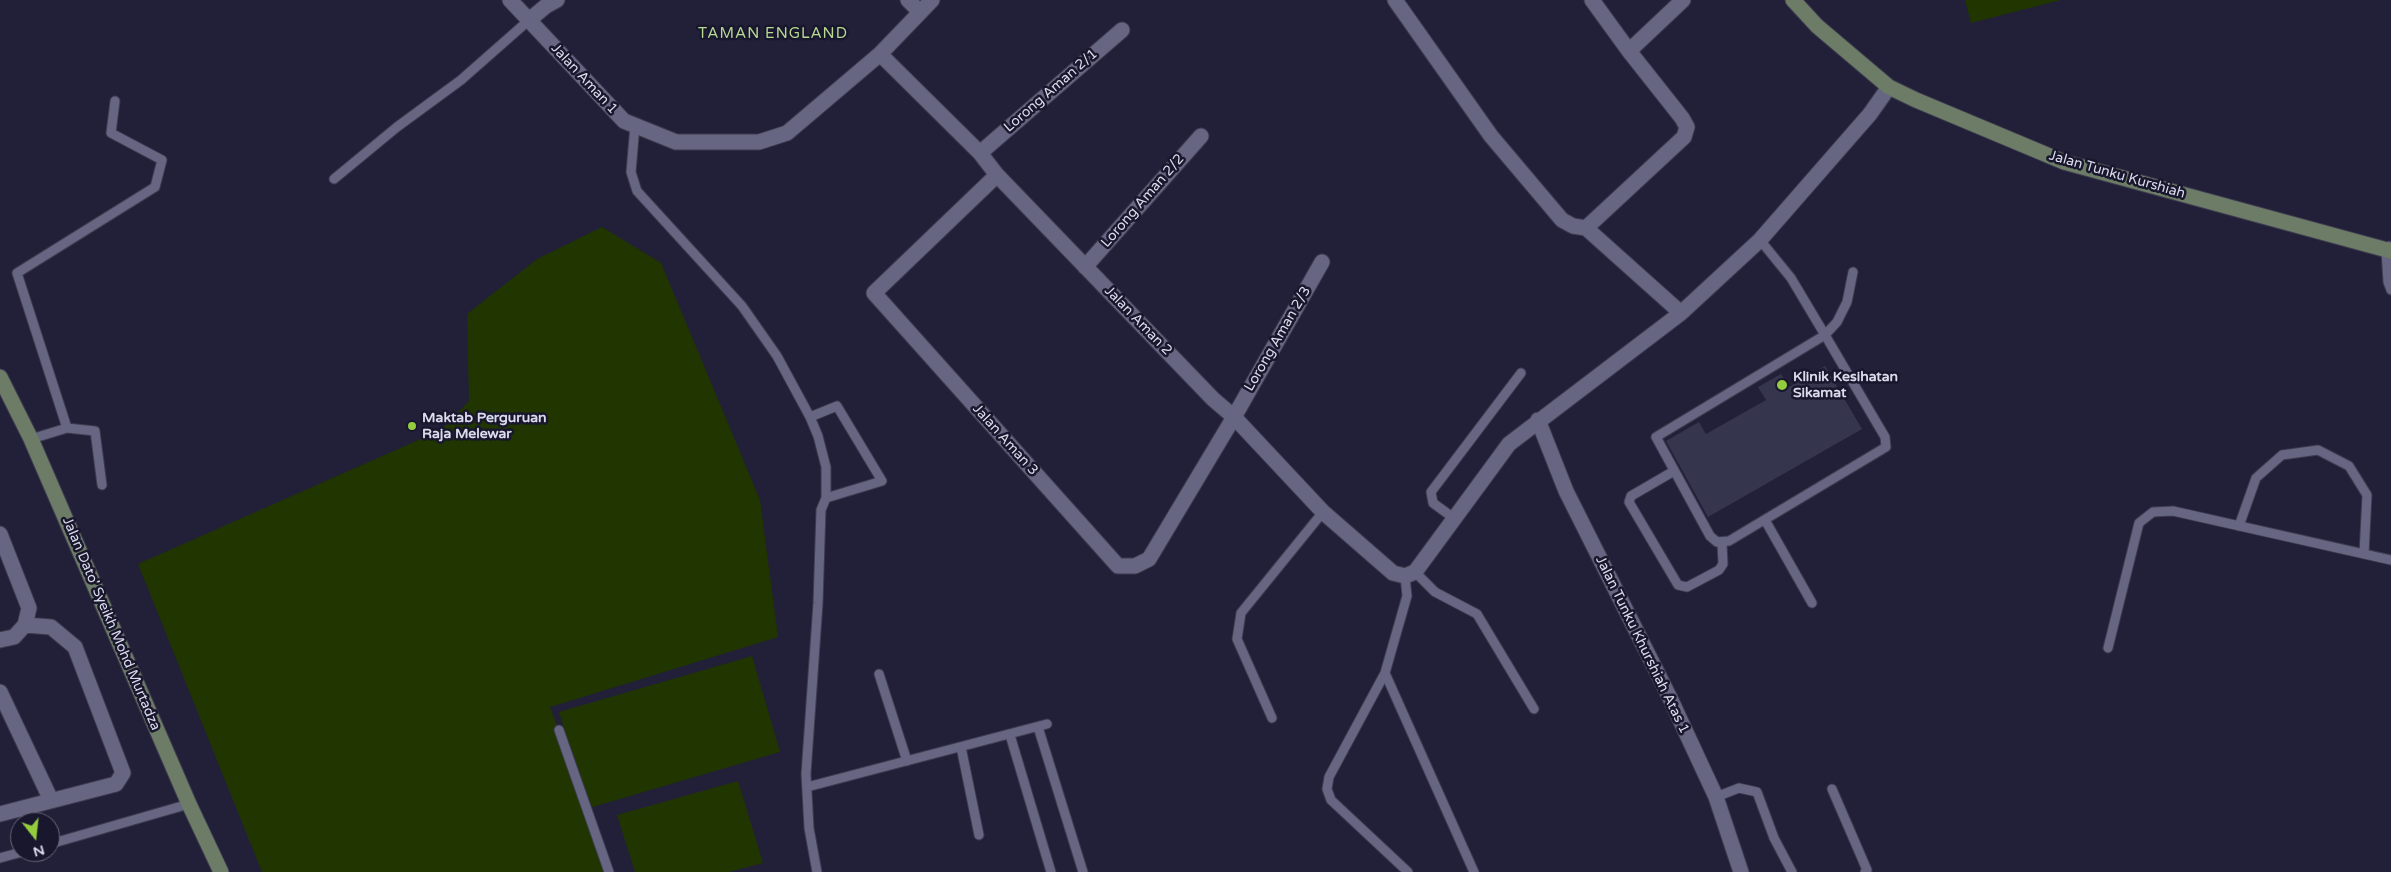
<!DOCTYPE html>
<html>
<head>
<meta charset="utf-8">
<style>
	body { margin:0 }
	#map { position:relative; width:2391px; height:872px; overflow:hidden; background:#222038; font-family:"Varela Round",sans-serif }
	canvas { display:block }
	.north { position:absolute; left:10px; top:812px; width:50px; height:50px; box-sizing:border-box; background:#18172d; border:1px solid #666579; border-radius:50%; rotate:164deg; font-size:14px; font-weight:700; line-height:20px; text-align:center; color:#dadbeb }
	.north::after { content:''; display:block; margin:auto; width:18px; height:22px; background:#93cc3d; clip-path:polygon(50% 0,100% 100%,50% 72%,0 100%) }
</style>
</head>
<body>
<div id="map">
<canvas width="2391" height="872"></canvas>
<div class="north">N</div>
</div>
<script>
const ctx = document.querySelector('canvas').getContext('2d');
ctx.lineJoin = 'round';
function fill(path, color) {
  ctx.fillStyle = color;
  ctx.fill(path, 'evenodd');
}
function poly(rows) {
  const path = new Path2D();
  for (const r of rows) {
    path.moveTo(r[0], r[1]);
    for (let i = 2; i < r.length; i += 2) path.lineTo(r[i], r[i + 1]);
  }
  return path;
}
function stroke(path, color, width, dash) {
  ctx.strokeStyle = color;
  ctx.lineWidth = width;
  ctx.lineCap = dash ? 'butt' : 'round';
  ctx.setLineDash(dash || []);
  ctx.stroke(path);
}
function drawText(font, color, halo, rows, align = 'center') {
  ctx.font = font + ' "Varela Round",sans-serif';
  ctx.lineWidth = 5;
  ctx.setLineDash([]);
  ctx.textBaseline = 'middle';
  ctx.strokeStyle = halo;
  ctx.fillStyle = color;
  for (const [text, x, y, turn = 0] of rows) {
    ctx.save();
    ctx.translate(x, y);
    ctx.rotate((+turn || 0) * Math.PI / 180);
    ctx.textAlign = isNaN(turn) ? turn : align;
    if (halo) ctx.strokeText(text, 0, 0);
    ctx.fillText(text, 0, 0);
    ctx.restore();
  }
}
fill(poly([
	[1965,0,2061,0,1971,23],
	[602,227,661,263,760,500,778,637,550,707,613,872,262,872,138,564,441,430,469,401,467,314,537,259],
	[752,656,780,752,589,808,559,712],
	[738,781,763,863,729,872,635,872,617,815]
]), '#213500');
fill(poly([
	[1825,366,1862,429,1708,517,1666,441,1699,422,1706,434,1766,400,1758,387,1781,374,1789,387]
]), '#36354e');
const lane = poly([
	[635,125,631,172,637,191,742,306,777,356,810,417,818,436,826,467,826,498,821,510,818,603,806,774,809,828,817,872],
	[334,179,397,127,461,80,528,21],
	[1760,240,1791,278,1825,335,1837,322,1847,302,1853,272],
	[2389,246,2386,251,2388,282,2391,290],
	[1825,335,1885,437,1886,447,1729,541,1717,542,1710,536,1656,437,1825,335],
	[810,417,837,406,882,481,826,498],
	[67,428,95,431,102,485],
	[31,439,67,428,17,273,155,187,162,160,111,133,115,101],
	[1674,471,1631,496,1629,502,1678,585,1687,587,1719,570,1723,564,1722,543],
	[1455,519,1433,503,1431,492,1521,373],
	[1765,520,1812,603],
	[2239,526,2256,478,2282,455,2318,450,2349,466,2367,495,2364,554],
	[1415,572,1435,592,1477,614,1534,709],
	[1405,576,1407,596,1385,673,1329,777,1327,789,1331,800,1408,872],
	[2108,648,2139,523,2153,512,2173,511,2391,560],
	[1385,673,1474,872],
	[879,674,907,761],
	[1272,718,1237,639,1241,613,1323,512],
	[1038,727,1083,872],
	[559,730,609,872],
	[1010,735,1051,872],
	[961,747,979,835],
	[807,787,1047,724],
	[1832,789,1867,870,1865,872],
	[1716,797,1739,788,1757,792,1774,838,1792,872],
	[50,844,189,804],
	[0,858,22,852]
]);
const street = poly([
	[510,0,624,121,676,142,759,142,787,133,880,54,932,0],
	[908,0,920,12],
	[1395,0,1491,136,1562,220,1573,226,1586,228,1681,313],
	[1592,0,1629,51],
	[528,21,546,6,557,0],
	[880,54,980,153,997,175,1213,399,1234,417,1323,512,1393,573,1405,576,1415,572,1509,444,1681,313,1760,240,1870,114,1889,87],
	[980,153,1122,30],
	[997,175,874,293,1118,566,1135,566,1149,559,1234,417,1322,262],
	[1586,228,1684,137,1687,127,1682,118,1629,51,1683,0],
	[1085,267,1201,136],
	[1538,420,1566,491,1670,698,1716,797,1741,872],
	[0,534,29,608,25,625],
	[0,640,14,637,25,625],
	[0,692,51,800],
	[0,814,116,784,123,773,75,647,51,627,25,625]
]);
const secondary = poly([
	[1793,0,1817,26,1889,87,1916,100,2064,162,2391,251],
	[0,377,31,439,189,804,221,872]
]);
stroke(lane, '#3d3b4f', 11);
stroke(street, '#3d3b4f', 17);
stroke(secondary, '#3d3b4f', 17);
stroke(lane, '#666682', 9);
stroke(street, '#666682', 15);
stroke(secondary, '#6d7c66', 15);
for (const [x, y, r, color] of [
	[1782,385,6,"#93cc3d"],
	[412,426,5,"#93cc3d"]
]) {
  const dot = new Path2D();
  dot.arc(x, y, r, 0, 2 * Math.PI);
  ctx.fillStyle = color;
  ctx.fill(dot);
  stroke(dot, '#18172d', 2);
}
drawText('14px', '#dadbeb', '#18172d', [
	["Jalan Aman 1",584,79,47],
	["Lorong Aman 2/1",1051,91,-41],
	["Jalan Tunku Kurshiah",2117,175,16],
	["Lorong Aman 2/2",1143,201,-49],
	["Jalan Aman 2",1138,321,46],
	["Lorong Aman 2/3",1278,339,-60],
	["Jalan Aman 3",1005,440,48],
	["Jalan Dato' Syeikh Mohd Murtadza",111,624,67],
	["Jalan Tunku Khurshiah Atas 1",1642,645,64]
]);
drawText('bold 14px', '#dadbeb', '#18172d', [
	["Klinik Kesihatan",1793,377],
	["Sikamat",1793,393],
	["Maktab Perguruan",422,418],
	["Raja Melewar",422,434]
], 'left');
ctx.letterSpacing = '1px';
drawText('15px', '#b8d993', '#18172d', [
	["TAMAN ENGLAND",773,34]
]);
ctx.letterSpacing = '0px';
</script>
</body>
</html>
